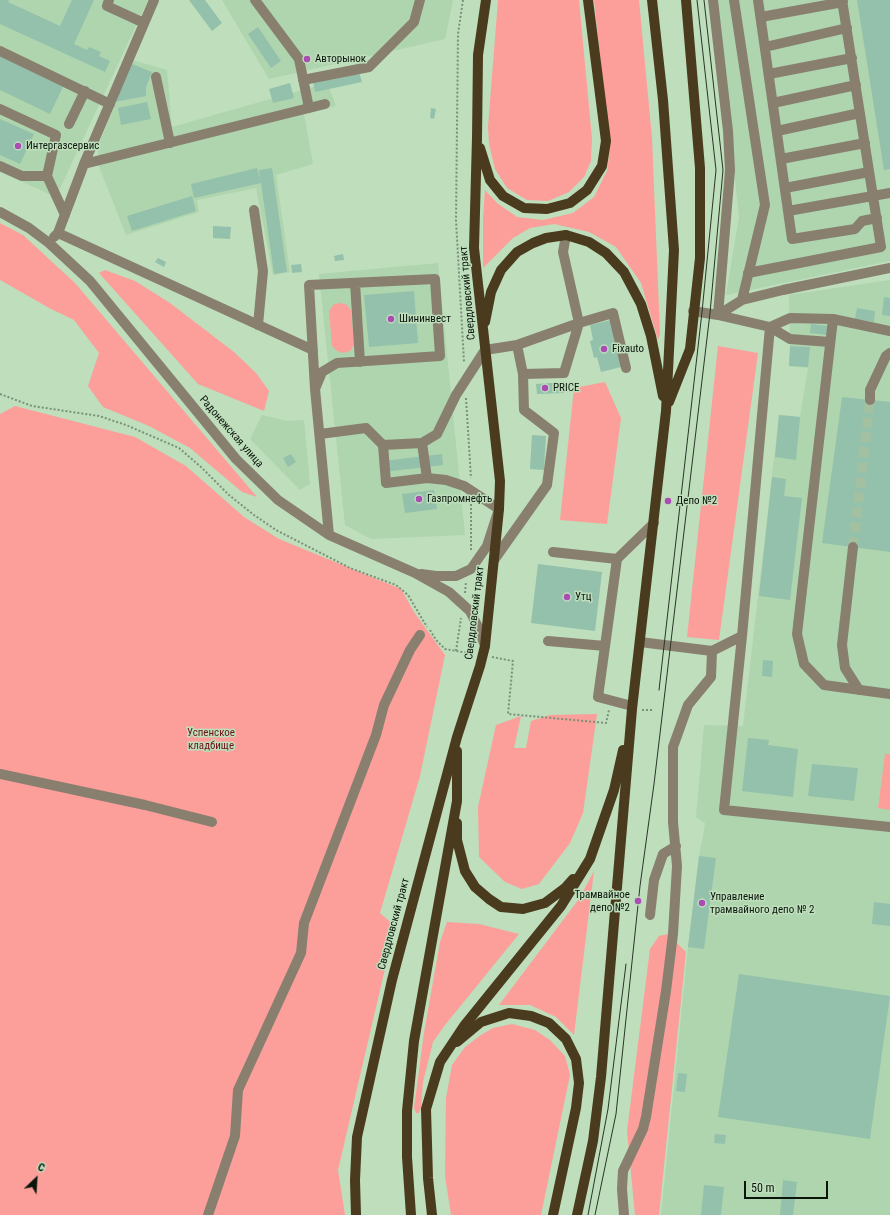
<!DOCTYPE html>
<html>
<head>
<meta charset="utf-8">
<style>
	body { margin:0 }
	#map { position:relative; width:890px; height:1215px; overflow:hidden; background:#bedebc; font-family:"Roboto Condensed",sans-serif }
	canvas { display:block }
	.north { position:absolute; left:16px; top:1159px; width:40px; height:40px; -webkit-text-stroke:3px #bedebc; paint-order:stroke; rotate:25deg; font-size:11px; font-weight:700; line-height:16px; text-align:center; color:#0b160b }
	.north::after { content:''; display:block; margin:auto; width:14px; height:18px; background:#0b160b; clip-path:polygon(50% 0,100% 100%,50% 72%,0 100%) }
	.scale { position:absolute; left:744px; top:1181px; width:84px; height:18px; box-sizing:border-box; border:2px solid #0b160b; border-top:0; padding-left:5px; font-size:12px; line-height:14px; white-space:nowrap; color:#0b160b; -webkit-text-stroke:3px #bedebc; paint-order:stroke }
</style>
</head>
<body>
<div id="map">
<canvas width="890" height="1215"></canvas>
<div class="north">С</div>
<div class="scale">50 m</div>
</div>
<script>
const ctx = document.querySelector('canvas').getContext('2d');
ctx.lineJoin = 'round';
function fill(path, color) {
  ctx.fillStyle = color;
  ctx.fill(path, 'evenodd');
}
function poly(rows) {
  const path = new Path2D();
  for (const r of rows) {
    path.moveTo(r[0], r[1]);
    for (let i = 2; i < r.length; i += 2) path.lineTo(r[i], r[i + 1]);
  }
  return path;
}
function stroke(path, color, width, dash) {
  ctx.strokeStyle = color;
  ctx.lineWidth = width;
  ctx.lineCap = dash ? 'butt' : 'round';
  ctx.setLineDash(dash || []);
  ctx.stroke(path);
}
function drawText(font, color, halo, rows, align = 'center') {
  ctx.font = font + ' "Roboto Condensed",sans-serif';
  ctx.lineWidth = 3;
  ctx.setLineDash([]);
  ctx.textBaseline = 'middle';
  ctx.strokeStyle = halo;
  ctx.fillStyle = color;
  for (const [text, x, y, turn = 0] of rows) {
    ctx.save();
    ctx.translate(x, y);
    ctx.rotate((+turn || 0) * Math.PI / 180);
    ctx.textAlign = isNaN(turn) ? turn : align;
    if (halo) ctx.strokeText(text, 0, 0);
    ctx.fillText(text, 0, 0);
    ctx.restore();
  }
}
fill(poly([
	[0,0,148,0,56,197,0,172],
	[222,0,453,0,445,39,269,79],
	[716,0,890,0,890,261,726,295,739,217],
	[132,60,167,70,172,127,327,83,336,106,304,114,313,164,276,175,290,272,273,275,256,188,197,200,199,212,126,235,98,164,98,147],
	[438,263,465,535,371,539,345,525,319,274],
	[890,280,890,1215,661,1215,688,947,699,856,704,831,705,823,696,817,704,725,743,726,779,415,800,417,808,368,789,366,790,346,789,295],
	[262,415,287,421,304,420,310,484,300,490,250,439]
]), '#afd5ae');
fill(poly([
	[498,0,579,0,592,139,591,161,584,177,569,192,548,201,527,200,507,188,495,169,489,144,488,127],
	[594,0,639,0,652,138,660,334,658,340,641,283,616,247,589,232,554,224,530,228,513,238,483,268,483,220,485,190,497,203,517,217,543,220,573,213,594,197,607,171,610,149],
	[0,223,23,235,75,283,257,497,242,492,190,448,149,426,103,407,88,386,99,353,74,320,51,309,0,280],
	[105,270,135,281,170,303,234,352,256,373,269,391,264,411,198,384,99,273],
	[339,303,346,304,351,310,354,345,350,351,343,353,337,351,332,346,329,311,333,305],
	[718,346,758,353,719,640,687,637],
	[605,382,621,418,607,524,560,520,574,388],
	[15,406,135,437,186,466,244,517,279,539,401,589,414,612,445,655,420,776,380,913,395,926,338,1170,345,1215,0,1215,0,414],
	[597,714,583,813,570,843,539,884,522,889,505,882,479,857,478,807,496,725,521,716,514,748,526,748,531,721,550,715],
	[885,754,890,754,890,810,878,808],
	[594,871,574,1035,556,1017,530,1005,499,1005,579,899],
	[447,922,479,924,519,934,445,1025,433,1042,423,1082,421,1108,419,1113,416,1113,414,1108,424,1033,440,942],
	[668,934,686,952,659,1215,635,1215,627,1131,650,949,659,936],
	[512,1024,535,1030,550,1040,565,1056,570,1075,541,1215,451,1215,445,1176,446,1098,452,1065,465,1047,481,1035,493,1028]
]), '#fc9f9a');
fill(poly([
	[0,0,9,0,8,2,60,26,72,0,94,0,74,44,87,50,89,47,101,52,99,56,110,61,105,72,0,24],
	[189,0,205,0,222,23,212,31],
	[857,0,890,0,890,169,884,170],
	[258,27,281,61,271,68,248,34],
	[0,56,63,87,50,114,0,90],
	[132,64,152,72,146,87,146,96,115,102],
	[359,72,362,82,315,92,313,82],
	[290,83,294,98,273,103,269,89],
	[147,102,151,119,121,125,118,108],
	[431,108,436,109,434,119,430,118],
	[0,119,34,134,20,164,0,155],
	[257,168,260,179,259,170,272,168,287,272,274,274,261,183,194,198,191,184],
	[192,196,196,211,132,231,127,216],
	[213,226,231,227,230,239,213,238],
	[343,254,344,260,335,261,334,256],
	[158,258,166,262,164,267,155,262],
	[301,264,302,272,292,273,291,265],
	[414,291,418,343,369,347,364,295],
	[884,297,890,298,890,316,882,315],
	[857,308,875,311,874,322,855,319],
	[611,320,621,367,601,372,597,357,594,358,590,341,593,340,590,325],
	[811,324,828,326,827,335,810,333],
	[790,346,810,347,808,367,789,366],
	[550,383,563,383,564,393,537,394,536,384],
	[842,397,890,402,890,552,822,543],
	[779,415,800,417,796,460,775,457],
	[532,435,546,436,544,470,530,469],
	[291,454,296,462,288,467,283,458],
	[442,454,443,465,384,472,383,461],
	[772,477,786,479,784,496,802,498,790,600,759,596],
	[434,490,437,509,405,513,402,494],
	[538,564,602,572,595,631,531,623],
	[763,660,773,661,772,677,762,676],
	[748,738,769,740,768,745,798,749,793,797,742,791],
	[812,764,858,768,854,801,808,796],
	[699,856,716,858,704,949,688,947],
	[874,902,890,904,890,926,872,924],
	[739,974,890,996,870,1139,718,1117],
	[678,1073,687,1074,685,1092,676,1091],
	[715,1134,726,1135,725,1144,714,1143],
	[783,1180,797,1182,793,1215,780,1215],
	[704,1185,724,1187,721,1215,701,1215]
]), '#94c1ab');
stroke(poly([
	[853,547,870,400]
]), '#a3c0a1', 10, [10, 5]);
stroke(poly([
	[463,0,458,34,456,220,464,362],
	[0,394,32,406,99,416,126,425,179,448,201,467,229,495,254,515,276,530,350,568,396,585,408,595,427,627],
	[466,398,471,478],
	[471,550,471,502],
	[465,593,466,582],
	[430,630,436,640,445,649,474,654],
	[456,651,461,618],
	[492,657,513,661,508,714,606,723,609,710],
	[642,710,653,710]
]), '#799178', 2, [2, 2]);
stroke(poly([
	[109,0,107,6,144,23],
	[255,0,299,59,309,108],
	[713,0,728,131,730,170,718,315],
	[734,0,765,205,742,300],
	[758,0,792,239,855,229,862,221,877,218],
	[761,17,843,2],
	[765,47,847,28],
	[0,51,110,104],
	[769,74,852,58],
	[156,77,170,143],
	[303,80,369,67,414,22,420,0],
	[773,103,856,85],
	[0,109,56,135,47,176,65,215],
	[69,124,85,91],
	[777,131,860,113],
	[781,159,865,143],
	[84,164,325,104],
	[0,166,22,176,47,176],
	[785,188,869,172],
	[254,210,263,271,258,325],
	[788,211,890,193],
	[0,212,29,228,49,243,90,281,236,459,278,500,329,535,415,573,449,592,470,611,479,629,485,646],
	[58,233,313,350],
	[54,237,58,233,84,164,154,0],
	[748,273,881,247,842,0],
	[355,283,360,362],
	[693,311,718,315,770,327,790,339,830,342],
	[718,315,742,300,783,290,890,268],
	[833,319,797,634,804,664,824,685,890,694],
	[770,327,790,318,833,319,890,331],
	[517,345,579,323,563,252,566,235],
	[523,374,564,373,579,323,613,313,626,368],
	[315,389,322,372,337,363,440,356,435,279,309,285,315,389,329,535],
	[870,400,870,390,886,356,890,353],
	[320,434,366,428,383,445,422,443],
	[383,445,386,483,427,478],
	[853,547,842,645,845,668,859,690],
	[553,552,617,559],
	[421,574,436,576,456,576,471,569,487,546,499,509,464,486,446,480,427,478,422,443,437,434,456,395,485,350,517,345,523,374,524,410,554,433,547,485,494,560],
	[742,636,724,810,890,827],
	[548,641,605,646],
	[640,642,712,651,742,636,770,327],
	[632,706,598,697,617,559,654,523],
	[0,774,145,805,212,822],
	[650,915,654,880,663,854,676,846],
	[208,1215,235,1136,238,1090,301,953,304,923,376,735,384,705,410,650,420,635],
	[624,1215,622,1189,623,1171,643,1129,646,1117,666,991,673,934,677,866,673,822,673,747,688,705,711,677,712,651]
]), '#887f6f', 10);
stroke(poly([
	[480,148,490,180,503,196,524,208,547,209,570,203,587,190,602,166,606,141,588,0],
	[485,322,491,292,501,270,517,252,533,243,546,238,566,235,589,242,606,253,624,272,641,304,651,336,663,396],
	[669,402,690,349,700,258,700,168,686,0],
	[457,823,457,840,465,871,475,887,489,899,501,907,523,909,545,903,565,888,573,879],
	[457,1042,481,1022,509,1013,531,1016,549,1023,566,1039,576,1059,579,1083,576,1108,553,1215],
	[356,1215,355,1180,357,1137,392,980,457,737,480,666,485,646,499,509,500,481,474,248,477,138,478,55,486,0],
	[411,1215,407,1157,407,1111,414,1041,457,801,457,751],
	[432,1215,428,1178,426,1109,440,1062,464,1026,561,906,590,859,614,790,623,750],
	[577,1215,593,1141,601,1077,632,709,666,411,674,250,663,100,652,0]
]), '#4a3b1e', 10);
stroke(poly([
	[659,690,702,312,716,170,697,0],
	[588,1215,608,1109,626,964],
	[595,1215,616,1114,640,886,654,784,710,313,723,170,704,0]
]), '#283628', 1);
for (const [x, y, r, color] of [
	[307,59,4,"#ab4cb5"],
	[18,146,4,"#ab4cb5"],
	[391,319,4,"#ab4cb5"],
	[604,349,4,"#ab4cb5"],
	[545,388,4,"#ab4cb5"],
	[419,499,4,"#ab4cb5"],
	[668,501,4,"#ab4cb5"],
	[567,597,4,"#ab4cb5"],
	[638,901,4,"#ab4cb5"],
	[702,903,4,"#ab4cb5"]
]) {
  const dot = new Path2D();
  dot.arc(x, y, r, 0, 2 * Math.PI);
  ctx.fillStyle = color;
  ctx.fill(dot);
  stroke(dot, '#bedebc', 1.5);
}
drawText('11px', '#0b160b', '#bedebc', [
	["Авторынок",315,59],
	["Интергазсервис",26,146],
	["Шининвест",399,319],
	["Fixauto",612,349],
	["PRICE",553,388],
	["Газпромнефть",427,499],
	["Депо №2",676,501],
	["Утц",575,597],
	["Трамвайное",630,895,"right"],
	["депо №2",630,908,"right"],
	["Управление",710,897],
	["трамвайного депо № 2",710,910]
], 'left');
drawText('11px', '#0b160b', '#bedebc', [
	["Свердловский тракт",468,293,-95],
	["Радонежская улица",231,432,49],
	["Свердловский тракт",475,613,-83],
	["Свердловский тракт",394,924,-75]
]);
drawText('11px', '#6d1318', '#bedebc', [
	["Успенское",211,733],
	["кладбище",211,746]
]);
</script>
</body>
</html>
